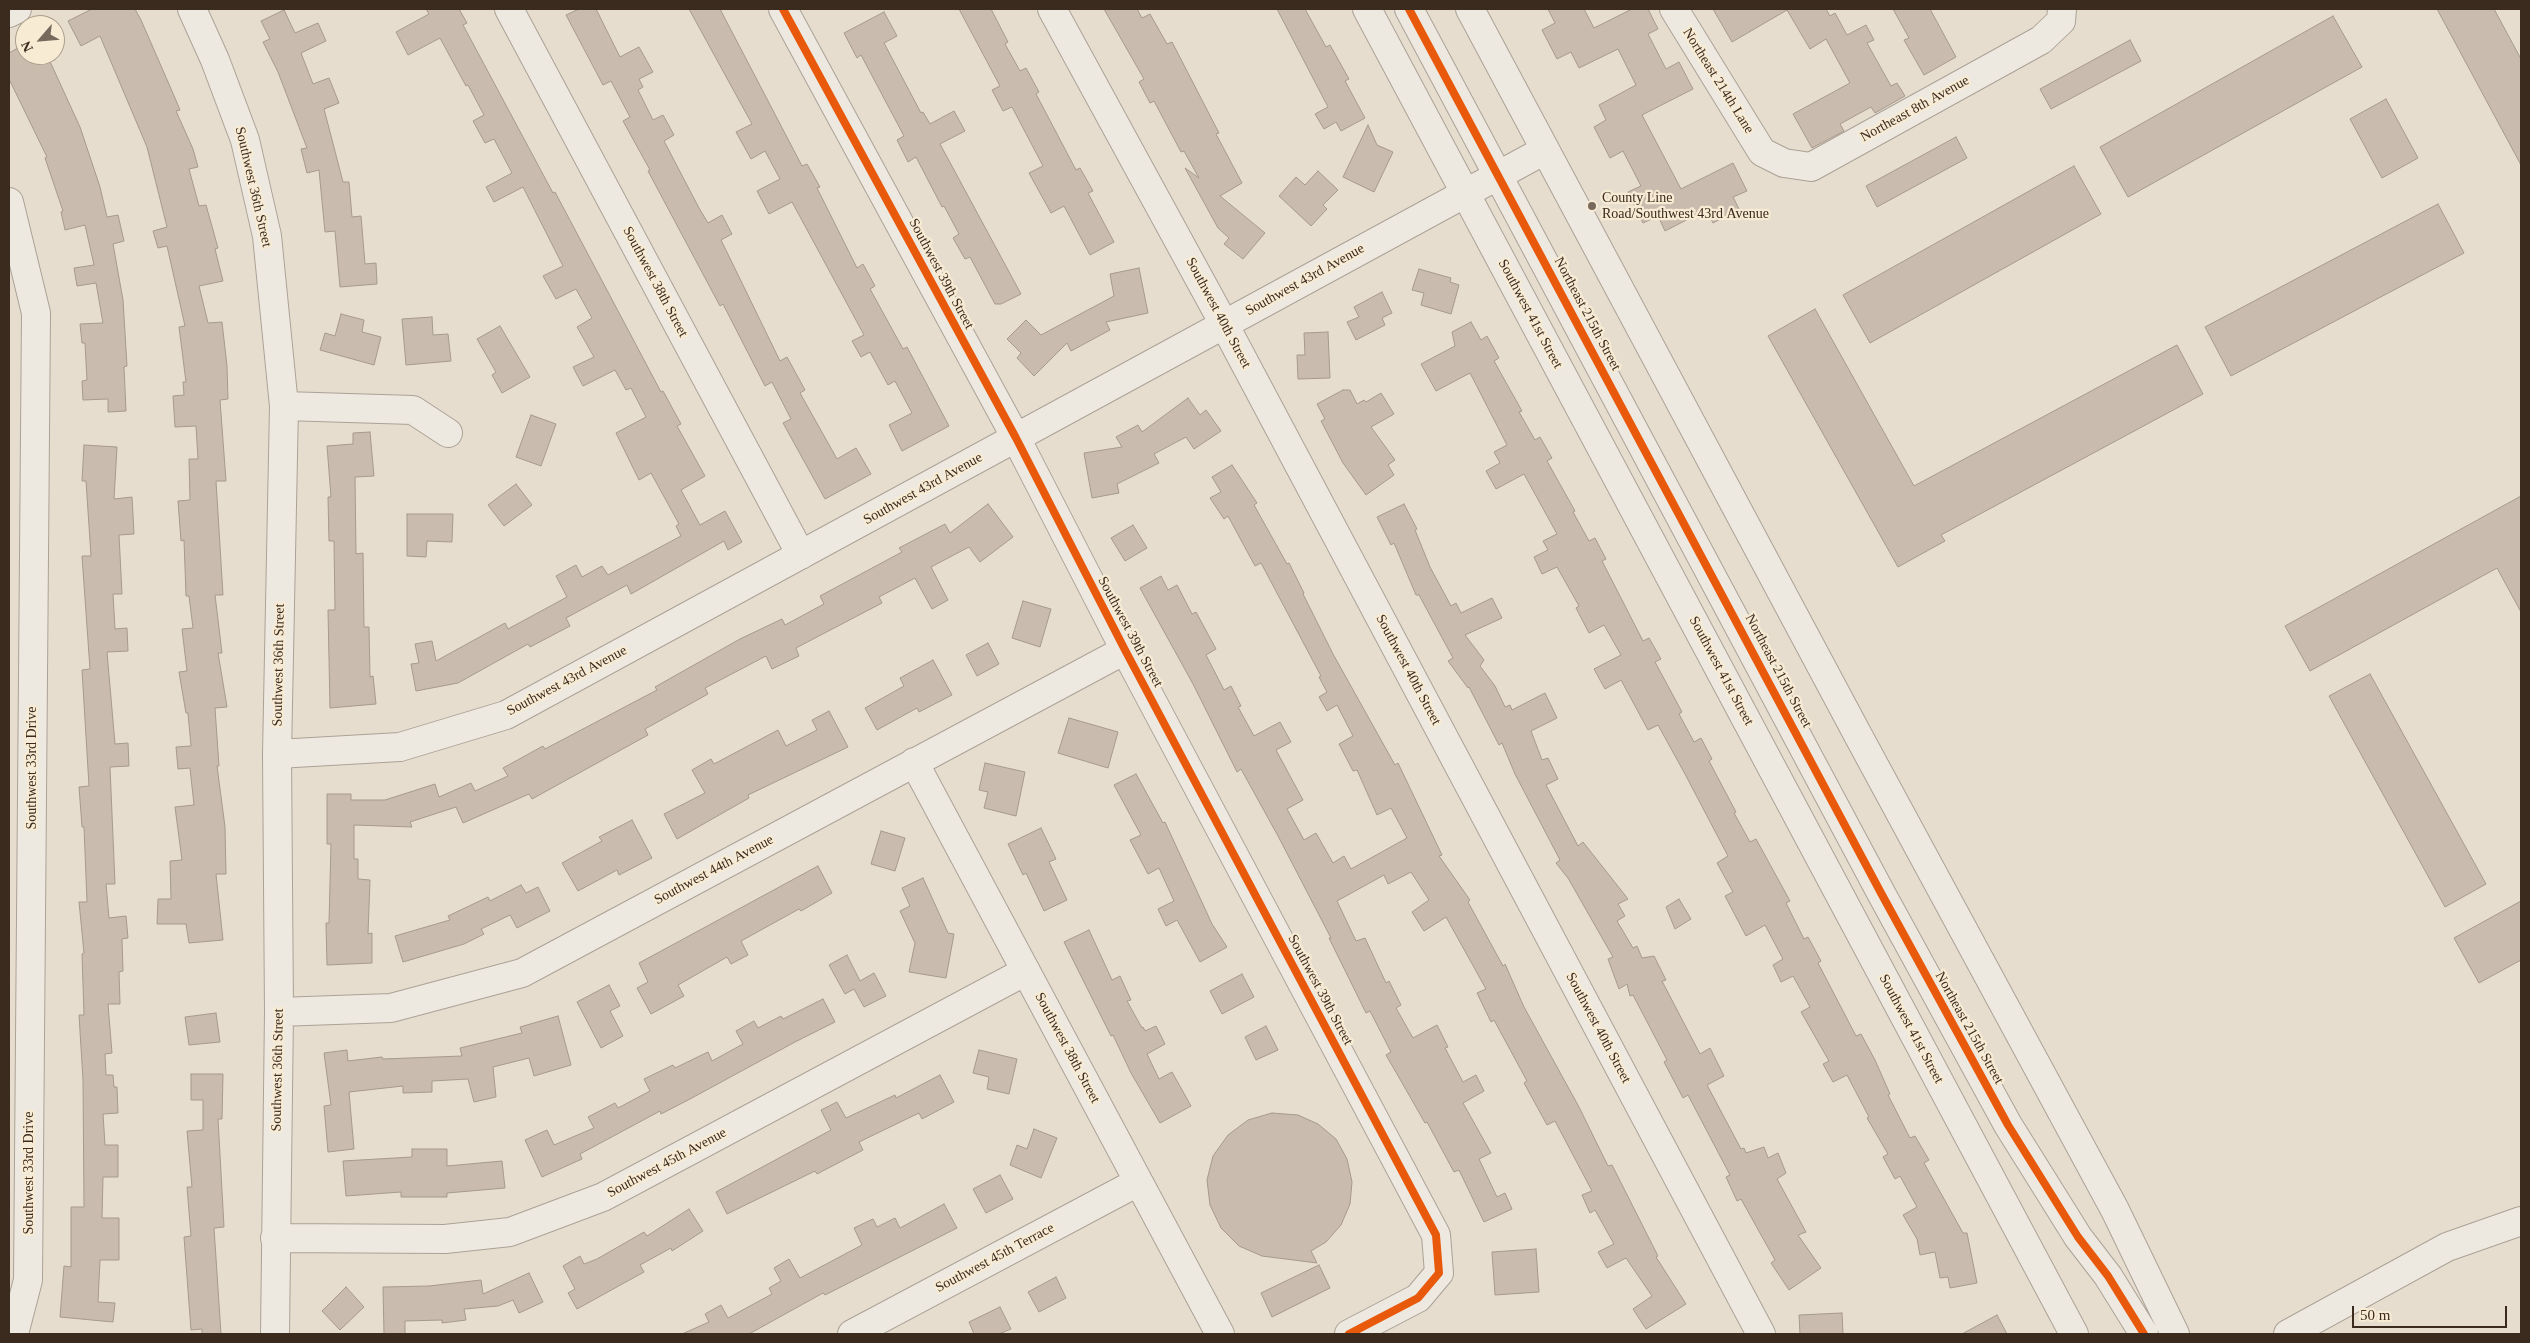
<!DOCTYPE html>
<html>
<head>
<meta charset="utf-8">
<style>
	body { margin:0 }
	#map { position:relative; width:2530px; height:1343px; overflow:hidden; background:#e6ddce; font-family:"Times New Roman",serif }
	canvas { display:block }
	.frame { position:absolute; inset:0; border:10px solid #3b2a1e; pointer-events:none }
	.north { position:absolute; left:15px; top:15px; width:50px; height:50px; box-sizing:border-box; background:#f7ebd4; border:1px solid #ac9e8b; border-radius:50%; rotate:243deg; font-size:14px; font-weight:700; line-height:20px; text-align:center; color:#3b2a1e }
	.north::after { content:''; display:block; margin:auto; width:18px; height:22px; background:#77695c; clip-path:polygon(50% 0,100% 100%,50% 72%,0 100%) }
	.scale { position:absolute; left:2352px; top:1306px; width:155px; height:22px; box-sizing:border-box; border:2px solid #3b2a1e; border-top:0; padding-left:6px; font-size:15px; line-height:18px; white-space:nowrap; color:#3b2a1e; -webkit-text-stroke:4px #f7ebd4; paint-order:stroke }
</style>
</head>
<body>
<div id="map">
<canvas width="2530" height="1343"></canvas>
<div class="frame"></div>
<div class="north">N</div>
<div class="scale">50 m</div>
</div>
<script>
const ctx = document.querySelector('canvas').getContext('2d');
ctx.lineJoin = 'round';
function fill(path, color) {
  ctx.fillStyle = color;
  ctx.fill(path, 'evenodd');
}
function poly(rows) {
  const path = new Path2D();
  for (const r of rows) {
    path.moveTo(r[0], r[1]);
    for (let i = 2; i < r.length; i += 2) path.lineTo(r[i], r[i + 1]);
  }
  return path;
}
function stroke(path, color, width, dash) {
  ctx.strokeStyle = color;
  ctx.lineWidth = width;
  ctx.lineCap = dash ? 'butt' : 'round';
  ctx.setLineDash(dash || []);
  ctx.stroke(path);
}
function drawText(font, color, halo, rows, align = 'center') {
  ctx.font = font + ' "Times New Roman",serif';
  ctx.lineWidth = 4.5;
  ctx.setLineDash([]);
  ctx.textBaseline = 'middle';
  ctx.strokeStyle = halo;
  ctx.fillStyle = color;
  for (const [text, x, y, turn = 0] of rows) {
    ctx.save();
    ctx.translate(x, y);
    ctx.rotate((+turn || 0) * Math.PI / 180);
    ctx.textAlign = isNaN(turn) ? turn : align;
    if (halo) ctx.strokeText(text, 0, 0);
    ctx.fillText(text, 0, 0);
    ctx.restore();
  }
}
const building = poly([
	[92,9,135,9,141,20,175,98,180,110,176,111,193,149,198,167,189,169,199,206,206,205,218,248,215,249,223,281,199,286,208,323,222,322,227,366,228,399,220,400,226,481,216,481,223,595,215,595,222,653,218,653,227,707,215,708,219,766,217,766,225,827,226,874,216,874,223,940,189,943,186,924,157,924,158,899,171,899,170,861,182,860,175,807,194,805,190,768,178,769,176,747,191,746,188,713,186,713,179,672,187,671,182,629,193,628,189,596,186,596,184,540,181,541,178,501,190,500,189,459,198,459,196,426,175,427,173,396,184,395,183,382,186,382,179,327,185,326,167,246,158,248,153,231,167,227,147,147,100,36,81,46,68,21,92,9],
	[426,9,459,9,467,23,463,25,553,193,555,192,661,392,663,391,681,424,677,426,705,476,681,490,700,525,725,511,742,542,728,550,724,541,631,594,627,585,566,618,570,626,530,647,528,644,458,683,416,691,411,664,419,663,415,644,432,641,436,661,505,623,508,629,567,597,556,576,576,565,582,577,602,566,608,575,681,536,676,526,679,524,651,473,639,480,616,433,646,417,631,388,626,390,615,370,583,386,573,367,594,357,577,327,592,318,576,289,556,299,543,276,563,266,523,187,494,202,486,187,512,173,494,139,485,143,473,121,484,115,468,85,466,86,440,38,408,55,396,32,429,14,426,9],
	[579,9,596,9,620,57,639,47,653,72,639,79,643,87,638,90,653,120,663,115,674,135,664,141,699,208,708,223,722,215,732,234,721,240,780,361,787,357,805,390,800,393,837,459,856,448,871,474,825,499,783,423,791,419,772,382,765,386,723,304,720,306,648,171,650,170,623,121,630,117,611,81,603,85,566,15,579,9],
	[689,9,720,9,802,166,807,164,820,187,817,188,857,268,863,264,875,286,870,289,903,349,907,347,949,426,902,451,889,425,912,413,895,381,888,385,870,352,861,357,852,341,864,335,792,202,769,214,757,191,780,179,765,151,751,159,736,132,752,124,689,9],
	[959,9,991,9,1008,42,1005,44,1020,71,1026,68,1039,92,1036,94,1076,170,1080,168,1093,191,1088,193,1114,242,1090,255,1064,206,1051,213,1029,173,1043,166,1012,107,1003,111,992,90,1000,86,959,9],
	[1104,9,1137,9,1142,18,1150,14,1167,44,1172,42,1219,133,1216,134,1242,183,1220,196,1265,233,1243,259,1224,244,1229,238,1218,228,1185,168,1199,178,1184,151,1181,152,1154,101,1150,103,1139,82,1144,79,1104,9],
	[1277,9,1305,9,1326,47,1330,45,1349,79,1345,81,1365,118,1341,131,1336,122,1324,129,1315,114,1328,107,1277,9],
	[1548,9,1584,9,1594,28,1632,9,1648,9,1658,29,1648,34,1666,69,1679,62,1693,89,1642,115,1681,189,1733,163,1747,191,1733,197,1739,209,1713,223,1706,210,1665,231,1658,216,1643,223,1628,192,1641,186,1623,151,1610,158,1594,127,1606,120,1599,105,1636,85,1618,49,1579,68,1571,52,1557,59,1542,30,1555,23,1548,9],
	[1713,9,1826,9,1830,16,1835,13,1847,35,1866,25,1874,40,1867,43,1891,86,1897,83,1905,96,1875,113,1871,107,1840,124,1844,131,1812,148,1793,114,1850,83,1826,39,1810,49,1787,10,1732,42,1713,9],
	[1893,9,1930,9,1956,57,1924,75,1904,40,1909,38,1893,9],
	[2437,9,2494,9,2521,59,2521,165,2437,9],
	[284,10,295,33,318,23,326,41,301,53,313,84,329,78,339,103,324,109,343,182,349,182,352,217,361,216,365,264,376,263,377,284,340,287,335,231,325,232,319,170,307,173,301,149,307,148,278,72,263,42,270,39,261,21,284,10],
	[884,12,897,36,884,43,921,113,923,112,930,124,954,111,965,131,940,144,1021,294,1001,304,995,304,970,257,965,259,953,238,959,234,944,206,942,207,916,157,908,162,897,140,904,136,861,55,857,58,844,33,884,12],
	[2333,16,2362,67,2128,197,2100,147,2333,16],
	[2130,40,2141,61,2051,109,2040,89,2130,40],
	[25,44,25,55,47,55,80,127,100,187,107,217,118,215,124,241,113,244,123,300,127,366,124,367,126,411,108,412,108,399,83,400,82,381,87,380,85,343,82,343,80,324,103,323,96,283,77,286,74,268,94,265,85,225,65,230,61,212,63,211,45,158,47,157,9,79,9,53,25,44],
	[2386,99,2418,158,2382,178,2350,119,2386,99],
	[1368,125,1377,145,1393,152,1374,192,1343,177,1368,125],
	[1956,137,1967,158,1877,207,1866,186,1956,137],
	[2074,166,2101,214,1870,343,1843,295,2074,166],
	[1318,171,1338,190,1323,205,1327,209,1311,226,1279,196,1296,177,1305,185,1318,171],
	[2438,204,2464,253,2231,376,2205,327,2438,204],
	[1139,268,1148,313,1106,322,1110,330,1071,351,1067,343,1034,376,1017,358,1021,353,1007,339,1026,320,1041,335,1114,296,1110,274,1139,268],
	[1419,269,1451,278,1450,282,1459,285,1451,314,1421,305,1424,293,1412,290,1419,269],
	[1382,292,1392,313,1382,318,1385,325,1356,340,1347,322,1359,317,1354,307,1382,292],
	[1815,309,1914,486,2177,345,2203,394,1941,535,1945,541,1898,567,1768,336,1815,309],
	[341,314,364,320,362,332,381,337,374,365,320,350,325,333,335,336,341,314],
	[432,317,433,335,448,334,451,361,406,365,402,319,432,317],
	[1471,322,1481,340,1487,336,1499,358,1494,361,1522,411,1519,412,1535,440,1540,437,1552,458,1547,461,1575,511,1573,512,1589,541,1595,538,1606,559,1602,561,1643,641,1649,638,1661,659,1655,662,1682,712,1679,714,1694,742,1701,738,1712,759,1709,761,1736,812,1734,813,1750,842,1756,839,1790,901,1786,903,1804,939,1808,937,1821,961,1818,963,1856,1036,1861,1034,1875,1060,1890,1094,1888,1095,1910,1138,1915,1136,1929,1160,1924,1163,1963,1233,1967,1233,1977,1283,1950,1288,1948,1277,1940,1278,1935,1252,1920,1255,1917,1239,1903,1215,1917,1207,1900,1176,1895,1179,1883,1157,1888,1154,1867,1118,1869,1117,1847,1075,1833,1082,1823,1064,1829,1061,1801,1012,1810,1007,1793,976,1781,982,1773,965,1783,959,1765,925,1746,936,1725,896,1733,892,1717,863,1728,856,1685,774,1658,725,1648,730,1621,680,1605,689,1594,669,1621,655,1604,625,1589,633,1576,608,1579,606,1557,567,1542,574,1534,557,1548,550,1543,541,1557,534,1524,474,1496,489,1486,471,1500,463,1494,452,1507,445,1470,373,1436,391,1421,364,1455,346,1452,332,1471,322],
	[500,326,530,377,502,393,492,375,496,372,477,339,500,326],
	[1328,332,1330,378,1298,379,1297,355,1305,355,1304,333,1328,332],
	[1343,390,1350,390,1357,404,1364,400,1366,402,1381,393,1394,414,1371,427,1395,460,1388,465,1394,475,1366,495,1343,463,1321,421,1325,419,1317,404,1343,390],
	[1188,398,1200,415,1206,410,1221,431,1194,449,1186,437,1154,454,1159,463,1117,484,1119,493,1092,498,1084,453,1122,447,1116,437,1138,425,1142,432,1188,398],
	[531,415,556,424,541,466,516,457,531,415],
	[370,432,374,476,355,477,356,554,363,553,364,627,369,627,370,677,373,676,376,704,330,708,328,610,335,610,334,541,329,541,328,497,331,497,327,446,353,444,353,433,370,432],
	[84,445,117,447,114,499,132,497,134,534,119,535,122,594,113,594,115,629,127,628,128,651,107,652,115,744,128,743,129,766,110,767,115,884,106,884,109,918,126,916,128,938,122,939,123,971,119,972,120,1004,108,1004,112,1053,105,1054,106,1075,113,1075,114,1087,117,1087,118,1113,103,1114,105,1145,118,1145,118,1177,103,1177,102,1218,119,1218,119,1260,100,1260,98,1302,115,1303,113,1322,60,1317,64,1266,71,1267,71,1207,84,1207,83,1080,79,1015,84,1015,82,954,84,953,79,902,87,902,84,827,82,827,79,787,89,786,82,670,90,669,82,556,91,556,86,481,82,481,84,445],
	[1232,465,1257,503,1254,505,1287,564,1289,563,1304,593,1303,594,1333,654,1395,765,1398,763,1442,855,1439,856,1470,900,1468,902,1503,966,1505,964,1524,1007,1579,1107,1608,1166,1612,1165,1658,1256,1656,1257,1686,1304,1646,1329,1633,1309,1652,1296,1626,1258,1607,1268,1598,1252,1614,1244,1595,1210,1590,1213,1582,1195,1592,1191,1555,1121,1547,1125,1524,1083,1527,1081,1494,1020,1491,1022,1477,993,1486,989,1446,917,1424,931,1412,912,1429,900,1411,872,1388,884,1384,875,1337,901,1356,941,1365,938,1386,983,1389,981,1401,1005,1396,1008,1413,1038,1437,1025,1448,1047,1445,1048,1463,1082,1476,1075,1484,1091,1463,1103,1491,1153,1479,1159,1497,1197,1505,1193,1512,1209,1484,1222,1459,1170,1454,1172,1427,1122,1425,1123,1397,1074,1386,1055,1391,1052,1370,1011,1366,1013,1329,938,1331,938,1278,836,1241,769,1237,772,1193,684,1140,588,1161,576,1168,590,1177,585,1192,614,1196,612,1216,649,1206,655,1224,690,1231,686,1241,706,1238,707,1254,736,1280,722,1291,742,1276,750,1303,800,1287,809,1304,840,1316,833,1333,863,1344,856,1351,869,1407,838,1391,808,1377,815,1357,770,1353,771,1339,744,1353,736,1337,705,1327,711,1319,697,1327,692,1319,677,1321,676,1261,563,1255,566,1228,516,1224,519,1210,498,1221,492,1212,477,1232,465],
	[516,484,532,505,504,526,488,505,516,484],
	[2521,496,2521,612,2497,568,2310,671,2285,626,2521,496],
	[988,504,1013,537,980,562,969,547,931,567,948,600,932,609,915,578,879,597,882,603,796,648,799,656,772,669,766,656,705,688,708,694,645,729,648,735,532,799,529,794,463,823,456,807,410,822,412,827,354,825,354,859,358,859,358,879,370,880,368,934,372,933,372,963,327,965,326,923,329,923,331,844,327,844,327,794,351,794,351,800,385,800,435,784,439,797,471,783,475,791,508,776,503,768,543,746,545,749,657,690,655,687,740,639,782,619,785,625,824,604,820,596,902,552,899,548,945,524,950,533,988,504],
	[1404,504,1417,529,1415,530,1430,567,1451,606,1456,603,1461,613,1492,598,1502,618,1465,635,1484,660,1480,666,1495,686,1505,707,1510,705,1512,710,1545,693,1557,718,1531,731,1542,760,1548,758,1558,779,1546,785,1578,846,1583,842,1628,899,1618,904,1625,916,1617,921,1633,948,1637,946,1642,958,1654,956,1666,980,1662,981,1700,1054,1710,1048,1724,1076,1707,1085,1741,1149,1744,1148,1746,1153,1764,1147,1768,1158,1778,1153,1786,1173,1777,1179,1806,1232,1798,1235,1821,1268,1789,1290,1771,1263,1775,1260,1741,1199,1737,1201,1726,1177,1730,1175,1688,1095,1683,1098,1664,1062,1667,1060,1633,995,1630,996,1627,984,1619,989,1608,959,1613,957,1568,878,1556,863,1560,860,1515,774,1502,743,1499,745,1469,687,1468,688,1448,661,1453,658,1419,595,1416,595,1394,543,1391,545,1377,517,1404,504],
	[407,514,453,514,452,542,427,541,426,557,407,556,407,514],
	[1133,525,1147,548,1125,561,1111,538,1133,525],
	[1023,601,1051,609,1040,647,1012,638,1023,601],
	[988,643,999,664,977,676,966,655,988,643],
	[933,660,952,695,919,712,917,708,877,730,865,708,904,686,900,678,933,660],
	[2370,674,2486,884,2445,907,2329,696,2370,674],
	[829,711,848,747,748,795,749,798,677,839,664,814,705,793,692,770,711,759,714,764,778,730,786,746,817,730,812,720,829,711],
	[1069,718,1118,732,1108,768,1058,753,1069,718],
	[985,763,1025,772,1016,816,984,808,988,792,979,790,985,763],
	[1136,774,1163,823,1165,822,1212,924,1227,947,1200,962,1177,920,1166,926,1158,909,1174,901,1159,868,1148,874,1130,840,1141,835,1114,785,1136,774],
	[632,820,652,858,619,875,617,870,578,891,562,863,602,841,599,837,632,820],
	[1041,828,1056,859,1049,862,1067,900,1044,911,1026,873,1023,875,1008,844,1041,828],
	[881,831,905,838,895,871,871,864,881,831],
	[818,866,832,893,801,911,799,909,741,941,748,955,731,964,727,957,678,985,684,996,651,1014,637,988,648,982,639,963,818,866],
	[923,878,948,933,954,934,946,978,909,972,915,943,900,911,910,906,902,888,923,878],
	[521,885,526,893,538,887,550,911,517,928,510,915,481,929,484,934,464,944,403,962,395,936,450,920,448,916,488,897,490,901,521,885],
	[1679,899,1691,919,1675,929,1666,907,1679,899],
	[2521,901,2521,960,2479,983,2454,938,2521,901],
	[1089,930,1112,980,1120,976,1131,1000,1127,1001,1142,1028,1143,1027,1145,1031,1156,1026,1165,1044,1147,1054,1159,1079,1172,1072,1191,1106,1160,1123,1131,1073,1113,1035,1111,1036,1064,942,1089,930],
	[847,955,860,981,874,973,886,996,864,1007,854,989,845,994,829,965,847,955],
	[1242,974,1254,997,1222,1014,1210,991,1242,974],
	[609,985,620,1006,610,1011,623,1036,601,1048,577,1002,609,985],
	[823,999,835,1022,795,1042,690,1099,661,1114,660,1111,580,1154,582,1159,542,1177,525,1140,547,1130,554,1145,594,1128,588,1117,615,1103,618,1108,650,1091,644,1079,673,1065,675,1068,708,1052,712,1061,743,1044,736,1031,754,1021,758,1028,781,1016,783,1019,823,999],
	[216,1013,220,1042,189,1045,185,1017,216,1013],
	[558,1016,571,1065,534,1076,529,1058,493,1067,496,1097,474,1102,468,1079,432,1081,432,1092,403,1093,403,1086,349,1092,354,1149,328,1152,324,1106,331,1105,324,1053,347,1050,348,1061,382,1057,383,1059,462,1056,460,1048,522,1033,520,1027,558,1016],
	[1266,1026,1278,1050,1256,1060,1245,1037,1266,1026],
	[979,1050,1017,1059,1009,1094,987,1089,989,1077,973,1073,979,1050],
	[191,1074,223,1074,222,1119,218,1119,224,1227,214,1228,221,1334,202,1334,202,1329,191,1330,184,1237,191,1236,187,1187,192,1187,187,1131,203,1130,203,1100,191,1100,191,1074],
	[940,1075,954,1102,922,1119,919,1113,859,1142,863,1150,817,1174,815,1171,727,1214,716,1192,831,1130,821,1110,837,1102,846,1118,895,1095,896,1098,940,1075],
	[1272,1113,1298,1115,1318,1124,1336,1139,1347,1159,1352,1182,1350,1204,1341,1225,1326,1242,1311,1251,1317,1263,1262,1256,1239,1246,1221,1228,1210,1205,1207,1180,1213,1156,1228,1135,1248,1120,1272,1113],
	[1034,1129,1057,1138,1041,1178,1010,1165,1017,1145,1027,1149,1034,1129],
	[412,1149,447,1149,447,1166,502,1161,505,1188,447,1193,447,1197,401,1197,401,1192,346,1196,343,1161,412,1157,412,1149],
	[1000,1175,1013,1199,986,1213,973,1189,1000,1175],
	[944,1204,957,1228,825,1295,823,1293,749,1334,682,1334,709,1322,705,1314,721,1305,728,1318,772,1294,769,1288,781,1281,774,1268,789,1259,800,1278,862,1245,854,1228,873,1219,877,1227,895,1218,900,1228,944,1204],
	[689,1209,703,1231,672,1251,671,1248,640,1265,644,1272,577,1309,568,1293,575,1289,563,1266,580,1256,584,1264,597,1259,644,1232,647,1236,689,1209],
	[1536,1249,1539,1292,1495,1295,1492,1252,1536,1249],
	[1319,1265,1330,1288,1272,1317,1261,1293,1319,1265],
	[529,1273,543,1302,519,1313,513,1300,498,1306,464,1309,466,1320,442,1323,442,1320,405,1321,405,1334,384,1334,383,1287,429,1286,481,1280,483,1294,529,1273],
	[1056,1277,1066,1298,1039,1312,1028,1292,1056,1277],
	[346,1287,364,1307,340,1330,322,1311,346,1287],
	[1000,1307,1011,1329,999,1334,974,1334,969,1322,1000,1307],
	[1842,1313,1843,1334,1800,1334,1799,1315,1842,1313],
	[1997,1315,2007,1334,1962,1334,1997,1315]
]);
fill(building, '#cabbaf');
stroke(building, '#a6998d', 1);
const minor = poly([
	[192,9,215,60,245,140,267,236,284,406,277,754,279,1012,275,1334],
	[509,9,801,555],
	[783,9,1016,438,1125,650,1436,1235,1439,1273,1418,1298,1349,1334],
	[1052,9,1224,324,1761,1334],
	[1367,9,2074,1334],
	[1409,9,1881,893,2008,1125,2078,1237,2108,1276,2144,1334],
	[1470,9,1859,737,2115,1210,2175,1334],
	[1674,9,1762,152,1784,163,1811,167,2041,40,2061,21,2062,9],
	[9,13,17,9],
	[9,202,36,313,28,1280,14,1334],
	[284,406,413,410,448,433],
	[277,754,400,747,506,715,1545,150],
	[914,762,1220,1334],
	[279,1012,391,1008,522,973,1125,650],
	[275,1238,445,1239,510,1232,603,1197,1026,971],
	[852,1334,1138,1182],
	[2288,1334,2447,1247,2521,1221]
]);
stroke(minor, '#aba297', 30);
stroke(minor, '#eee9e0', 28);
stroke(poly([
	[783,9,1016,438,1125,650,1436,1235,1439,1273,1418,1298,1349,1334],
	[1409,9,1881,893,2008,1125,2078,1237,2108,1276,2144,1334]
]), '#e8590c', 8);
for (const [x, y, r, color] of [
	[1592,206,5,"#77695c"]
]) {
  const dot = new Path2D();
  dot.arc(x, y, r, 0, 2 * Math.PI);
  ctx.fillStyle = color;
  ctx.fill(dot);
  stroke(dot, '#f7ebd4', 2);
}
drawText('14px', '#3b2a1e', '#f7ebd4', [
	["Northeast 214th Lane",1718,81,58],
	["Northeast 8th Avenue",1915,109,-29],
	["Southwest 36th Street",253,187,77],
	["Southwest 39th Street",941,274,62],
	["Southwest 43rd Avenue",1305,280,-29],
	["Southwest 38th Street",655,282,62],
	["Southwest 40th Street",1218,313,62],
	["Southwest 41st Street",1530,314,62],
	["Northeast 215th Street",1587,314,62],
	["Southwest 43rd Avenue",923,489,-29],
	["Southwest 39th Street",1130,632,62],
	["Southwest 36th Street",279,665,-89],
	["Southwest 40th Street",1408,670,62],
	["Southwest 41st Street",1721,671,62],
	["Northeast 215th Street",1778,671,62],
	["Southwest 43rd Avenue",567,681,-28],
	["Southwest 33rd Drive",32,768,-90],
	["Southwest 44th Avenue",714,870,-28],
	["Southwest 39th Street",1320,990,62],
	["Southwest 40th Street",1598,1028,62],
	["Northeast 215th Street",1969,1028,61],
	["Southwest 41st Street",1911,1029,62],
	["Southwest 38th Street",1067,1048,62],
	["Southwest 36th Street",278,1070,-89],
	["Southwest 45th Avenue",667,1163,-28],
	["Southwest 33rd Drive",29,1173,-90],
	["Southwest 45th Terrace",995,1258,-28]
]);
drawText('14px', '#3b2a1e', '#f7ebd4', [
	["County Line",1602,198],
	["Road/Southwest 43rd Avenue",1602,214]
], 'left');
</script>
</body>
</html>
